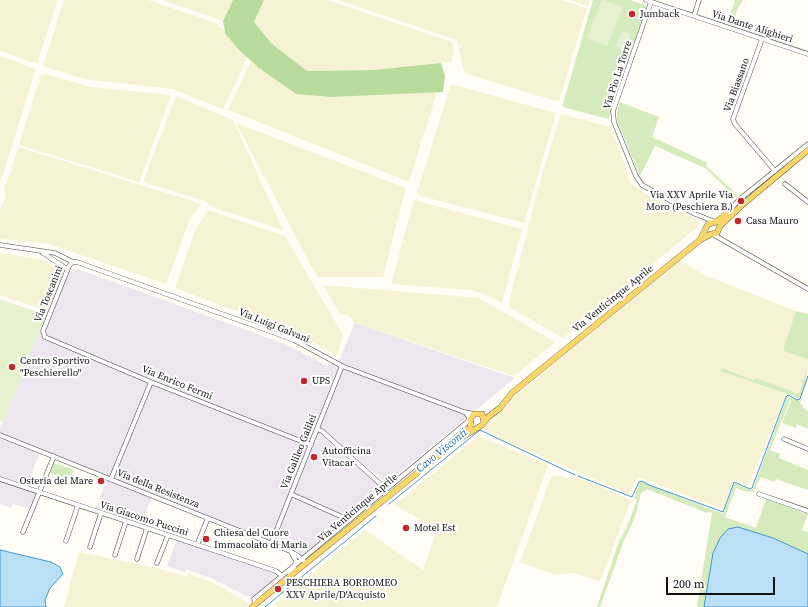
<!DOCTYPE html>
<html>
<head>
<meta charset="utf-8">
<style>
	body { margin:0 }
	#map { position:relative; width:808px; height:607px; overflow:hidden; background:#fffdf5; font-family:"Source Serif 4",serif }
	canvas { display:block }
	.scale { position:absolute; left:666px; top:577px; width:109px; height:18px; box-sizing:border-box; border:2px solid #111; border-top:0; padding-left:5px; font-size:12px; line-height:14px; white-space:nowrap; color:#111; -webkit-text-stroke:3px #fff; paint-order:stroke }
</style>
</head>
<body>
<div id="map">
<canvas width="808" height="607"></canvas>
<div class="scale">200 m</div>
</div>
<script>
const ctx = document.querySelector('canvas').getContext('2d');
ctx.lineJoin = 'round';
function fill(path, color) {
  ctx.fillStyle = color;
  ctx.fill(path, 'evenodd');
}
function poly(rows) {
  const path = new Path2D();
  for (const r of rows) {
    path.moveTo(r[0], r[1]);
    for (let i = 2; i < r.length; i += 2) path.lineTo(r[i], r[i + 1]);
  }
  return path;
}
function stroke(path, color, width, dash) {
  ctx.strokeStyle = color;
  ctx.lineWidth = width;
  ctx.lineCap = dash ? 'butt' : 'round';
  ctx.setLineDash(dash || []);
  ctx.stroke(path);
}
function drawText(font, color, halo, rows, align = 'center') {
  ctx.font = font + ' "Source Serif 4",serif';
  ctx.lineWidth = 4;
  ctx.setLineDash([]);
  ctx.textBaseline = 'middle';
  ctx.strokeStyle = halo;
  ctx.fillStyle = color;
  for (const [text, x, y, turn = 0] of rows) {
    ctx.save();
    ctx.translate(x, y);
    ctx.rotate((+turn || 0) * Math.PI / 180);
    ctx.textAlign = isNaN(turn) ? turn : align;
    if (halo) ctx.strokeText(text, 0, 0);
    ctx.fillText(text, 0, 0);
    ctx.restore();
  }
}
fill(poly([
	[78,269,285,344,328,366,340,358,355,323,515,378,387,483,327,435,383,489,356,515,295,565,296,561,290,551,0,434,0,428,62,274],
	[0,437,40,452,26,487,0,478],
	[107,480,152,498,145,514,147,515,143,525,95,509],
	[0,481,37,493,31,509,13,504,11,508,0,504],
	[177,540,275,573,276,575,264,588,251,598,211,578,186,569,185,572,167,566]
]), '#eee6ef');
fill(poly([
	[0,0,58,0,37,64,0,51],
	[64,0,148,0,216,23,247,57,223,109,172,89,84,79,43,66],
	[162,0,233,0,223,21],
	[264,0,327,0,452,42,454,53,451,62,441,63,373,70,307,71,272,44,254,22],
	[338,0,562,0,587,8,559,102,467,74,463,68,457,40],
	[570,0,590,0,588,6],
	[0,56,36,69,0,184],
	[251,61,296,94,331,97,437,92,409,182,228,110],
	[46,74,91,87,171,95,139,182,19,145,40,76],
	[451,84,556,113,524,223,421,196,417,193],
	[176,96,233,120,283,230,212,207,205,201,143,182],
	[561,114,611,127,631,183,646,194,694,218,700,225,563,338,509,307,509,302,539,185],
	[236,123,406,188,383,277,317,277],
	[19,147,201,204,190,219,166,284,49,244,0,239,0,211,6,195,4,188],
	[414,200,522,229,502,303,484,294,471,290,391,284],
	[208,210,285,236,343,335,337,356,298,334,175,288,195,231],
	[0,253,45,260,62,274,47,311,0,295],
	[680,260,704,275,796,311,784,351,808,359,808,366,799,393,794,394,756,378,753,380,722,368,786,395,749,485,733,480,722,509,638,477,629,494,505,441,484,428,491,418,504,409,513,398],
	[323,285,479,298,555,342,514,376,355,323,349,316,340,314],
	[478,436,548,465,497,607,272,607,365,530,423,570,437,530,395,505],
	[557,475,573,480,578,477,631,500,600,581,574,573,555,575,520,562,551,477],
	[79,552,165,570,187,577,188,574,209,581,249,603,245,607,64,607]
]), '#f6f3d4');
fill(poly([
	[593,0,630,0,647,6,625,70,622,71,614,93,616,95,609,119,562,107],
	[735,0,743,0,737,10,733,25,728,21],
	[620,102,659,117,652,137,708,163,706,165,707,167,738,195,736,197,705,168,655,146,640,176,617,121,617,112],
	[796,311,808,314,808,359,783,351],
	[808,366,805,384,801,396,798,398,721,371,722,368,753,380,756,378,794,392,794,394,799,393],
	[804,391,800,403,803,406,803,408,808,411,808,429,797,424,796,428,782,423,791,401,790,400,770,450,780,454,779,458,808,470,808,490,776,479,775,482,760,477,754,491,747,492,736,488,725,517,756,528,766,499,808,514,802,530,808,532,808,607,697,607,712,513,708,512,707,513,647,489,641,493,635,517,623,543,600,607,597,607,619,541,626,529,637,500,634,498,640,481,723,514,734,483,750,490,753,489,787,397,800,401],
	[54,463,74,470,69,481,50,473]
]), '#d5ebbd');
fill(poly([
	[233,0,264,0,254,22,272,44,307,71,373,70,441,63,445,76,443,92,331,97,296,94,259,68,239,50,225,33,223,21]
]), '#b9dc9c');
fill(poly([
	[602,0,623,7,607,46,587,38],
	[622,31,631,34,625,49,616,46],
	[0,300,46,314,3,422,0,421]
]), '#e6f2cf');
const water = poly([
	[738,527,773,538,808,554,808,607,704,607,713,553,720,538,728,529,738,527],
	[0,550,51,562,60,567,63,574,50,588,45,600,46,607,0,607,0,550]
]);
fill(water, '#b9e0f7');
stroke(water, '#3f96cf', 1);
stroke(poly([
	[578,476,632,497,639,482,642,481,649,485,723,512,734,482,750,489,752,488,786,397,788,395,797,400,800,399,808,376],
	[389,504,480,430,575,475],
	[265,607,376,516]
]), '#3f96cf', 1);
const minor = poly([
	[646,0,808,54],
	[651,2,613,111,614,122,636,176,642,185,695,214,713,221],
	[694,16,699,0],
	[762,39,733,119,735,124,775,171],
	[785,184,808,202],
	[728,212,740,199,808,144],
	[714,235,808,289],
	[0,245,55,253,73,262],
	[43,253,67,269],
	[317,429,322,431,386,489],
	[0,435,290,551,298,556,306,563],
	[784,439,808,449],
	[311,445,151,382,45,337,43,331,69,266,73,262,77,262,275,333,294,340,342,366,464,412,474,414],
	[0,479,276,571,282,576],
	[111,479,151,382],
	[291,494,349,520],
	[759,494,808,511],
	[23,532,54,456],
	[66,541,78,505],
	[271,544,342,366],
	[197,545,208,518],
	[90,547,101,513],
	[115,555,126,521],
	[137,559,147,528],
	[157,563,168,535],
	[290,574,293,570,296,561,291,552],
	[256,604,254,599,465,424,470,419,466,413]
]);
const major = poly([
	[716,222,730,211],
	[720,226,741,206,808,150],
	[700,240,708,224,716,222],
	[466,433,470,428,471,418,474,414,482,414,484,422],
	[458,440,482,425,488,417,500,408,512,393,700,240,711,234,717,233,720,226],
	[252,607,460,438]
]);
stroke(minor, '#444', 5);
stroke(major, '#222', 6);
stroke(minor, '#fff', 4);
stroke(major, '#f9d66b', 5.5);
for (const [x, y, r, color] of [
	[632,14,4,"#c4262e"],
	[741,201,4,"#c4262e"],
	[738,221,4,"#c4262e"],
	[12,367,4,"#c4262e"],
	[304,381,4,"#c4262e"],
	[314,457,4,"#c4262e"],
	[101,481,4,"#c4262e"],
	[406,528,4,"#c4262e"],
	[206,539,4,"#c4262e"],
	[278,589,4,"#c4262e"]
]) {
  const dot = new Path2D();
  dot.arc(x, y, r, 0, 2 * Math.PI);
  ctx.fillStyle = color;
  ctx.fill(dot);
  stroke(dot, '#fff', 1.5);
}
drawText('10px', '#111', '#fff', [
	["Jumback",640,14],
	["Via XXV Aprile Via",733,195,"right"],
	["Moro (Peschiera B.)",733,207,"right"],
	["Casa Mauro",746,221],
	["Centro Sportivo",20,361],
	["\"Peschierello\"",20,373],
	["UPS",312,381],
	["Autofficina",322,451],
	["Vitacar",322,463],
	["Osteria del Mare",93,481,"right"],
	["Motel Est",414,528],
	["Chiesa del Cuore",214,533],
	["Immacolato di Maria",214,545],
	["PESCHIERA BORROMEO",286,583],
	["XXV Aprile/D'Acquisto",286,595]
], 'left');
drawText('10px', '#111', '#fff', [
	["Via Dante Alighieri",752,27,18],
	["Via Pio La Torre",618,75,-72],
	["Via Biassano",737,85,-70],
	["Via Toscanini",49,294,-68],
	["Via Venticinque Aprile",613,299,-39],
	["Via Luigi Galvani",274,326,22],
	["Via Enrico Fermi",177,383,22],
	["Via Galileo Galilei",299,452,-68],
	["Via della Resistenza",158,489,22],
	["Via Venticinque Aprile",358,508,-40],
	["Via Giacomo Puccini",144,519,18]
]);
drawText('italic 11px', '#1768a6', '#fff', [
	["Cavo Visconti",442,451,-39]
]);
</script>
</body>
</html>
